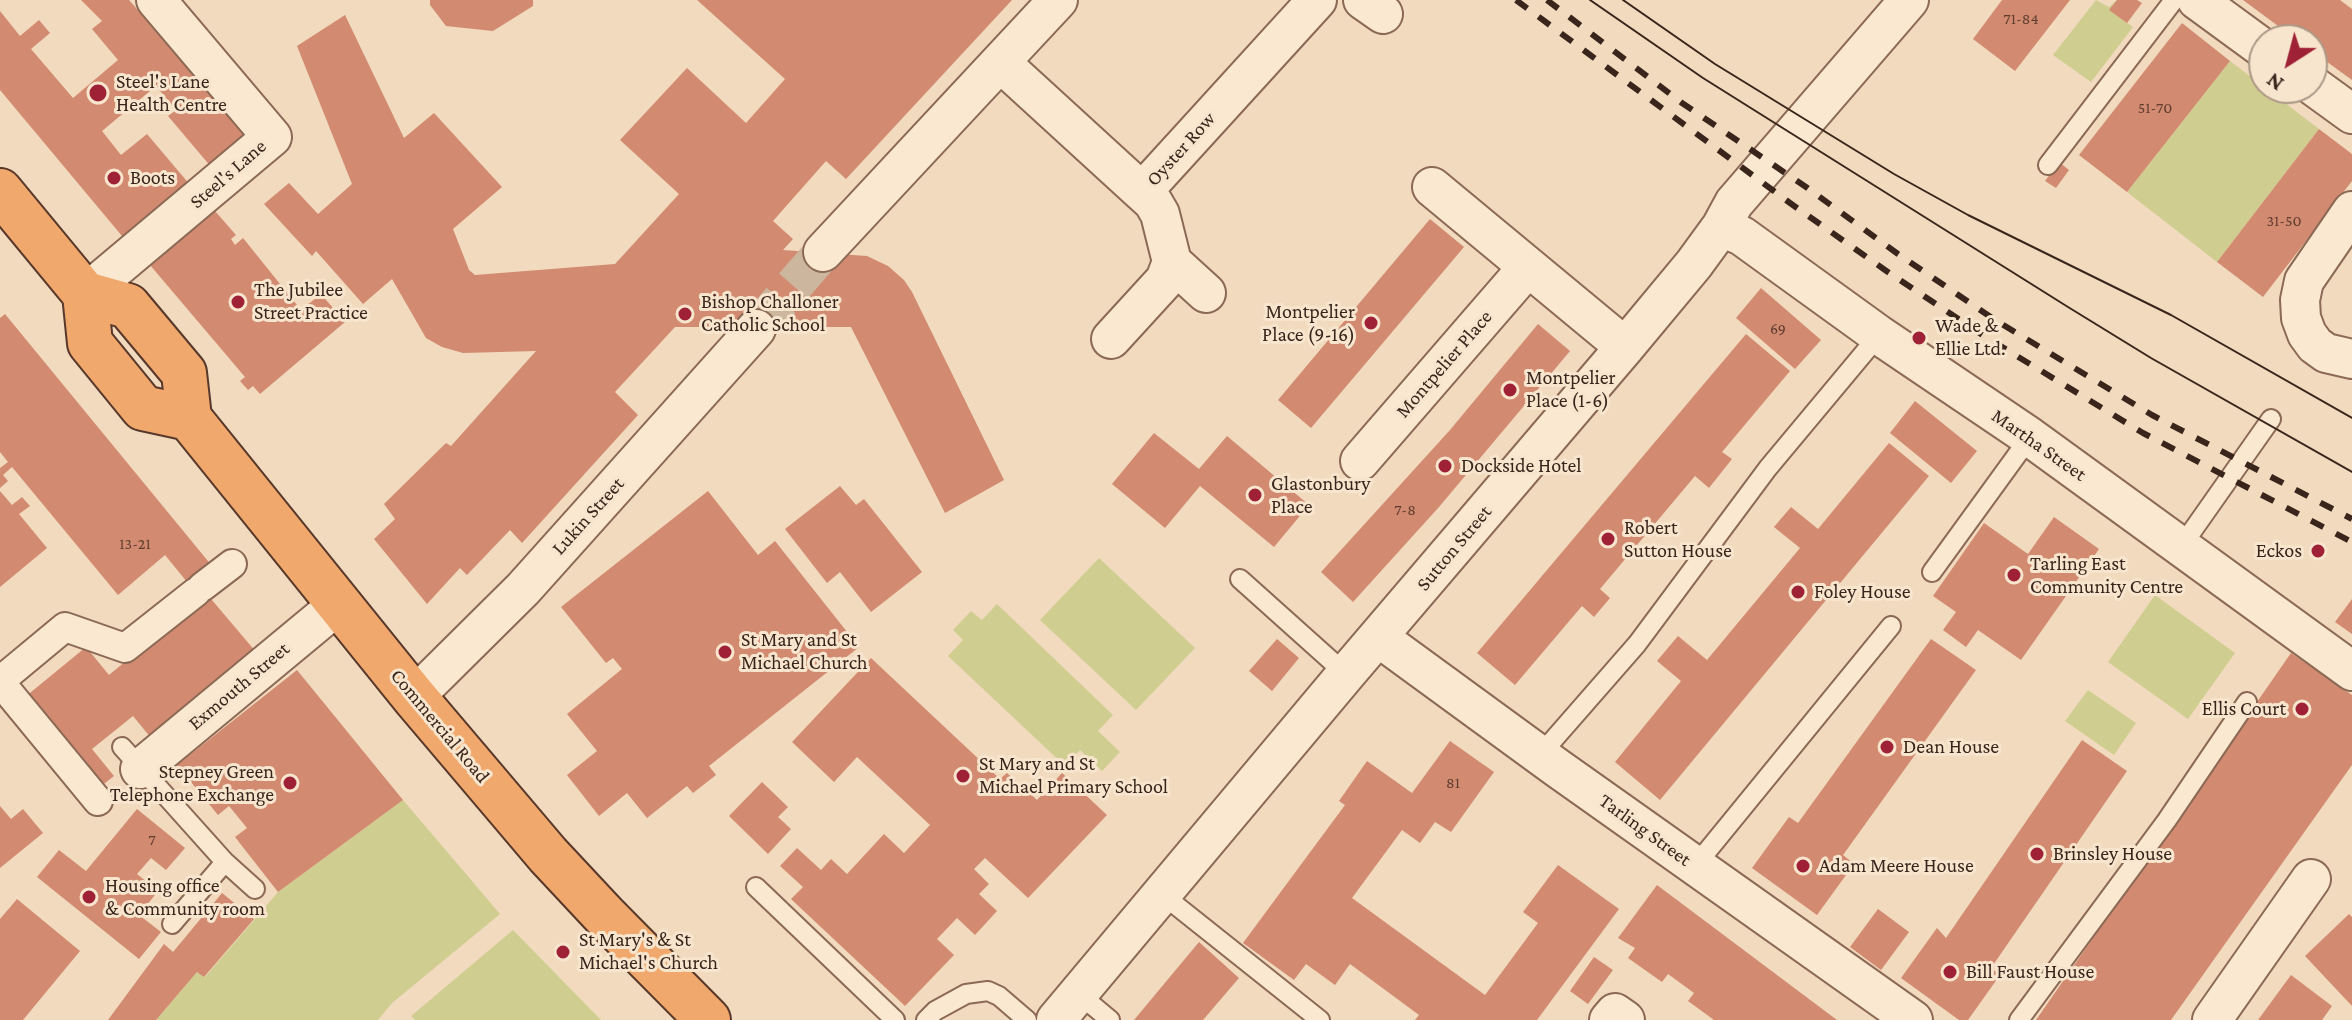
<!DOCTYPE html>
<html>
<head>
<meta charset="utf-8">
<style>
	body { margin:0 }
	#map { position:relative; width:2352px; height:1020px; overflow:hidden; background:#f1dabe; font-family:"Crimson Pro",serif }
	canvas { display:block }
	.north { position:absolute; left:2248px; top:24px; width:80px; height:80px; box-sizing:border-box; background:#f8e5ce; border:2px solid #ac9886; border-radius:50%; rotate:216deg; font-size:22px; font-weight:700; line-height:32px; text-align:center; color:#39251b }
	.north::after { content:''; display:block; margin:auto; width:28px; height:36px; background:#9e2135; clip-path:polygon(50% 0,100% 100%,50% 72%,0 100%) }
</style>
</head>
<body>
<div id="map">
<canvas width="2352" height="1020"></canvas>
<div class="north">N</div>
</div>
<script>
const ctx = document.querySelector('canvas').getContext('2d');
ctx.lineJoin = 'round';
function fill(path, color) {
  ctx.fillStyle = color;
  ctx.fill(path, 'evenodd');
}
function poly(rows) {
  const path = new Path2D();
  for (const r of rows) {
    path.moveTo(r[0], r[1]);
    for (let i = 2; i < r.length; i += 2) path.lineTo(r[i], r[i + 1]);
  }
  return path;
}
function stroke(path, color, width, dash) {
  ctx.strokeStyle = color;
  ctx.lineWidth = width;
  ctx.lineCap = dash ? 'butt' : 'round';
  ctx.setLineDash(dash || []);
  ctx.stroke(path);
}
function drawText(font, color, halo, rows, align = 'center') {
  ctx.font = font + ' "Crimson Pro",serif';
  ctx.lineWidth = 6;
  ctx.setLineDash([]);
  ctx.textBaseline = 'middle';
  ctx.strokeStyle = halo;
  ctx.fillStyle = color;
  for (const [text, x, y, turn = 0] of rows) {
    ctx.save();
    ctx.translate(x, y);
    ctx.rotate((+turn || 0) * Math.PI / 180);
    ctx.textAlign = isNaN(turn) ? turn : align;
    if (halo) ctx.strokeText(text, 0, 0);
    ctx.fillText(text, 0, 0);
    ctx.restore();
  }
}
fill(poly([
	[2096,0,2109,7,2117,0,2110,10,2133,27,2091,82,2053,55],
	[2230,61,2319,129,2217,262,2127,192],
	[1099,558,1195,648,1136,710,1040,620],
	[2155,595,2235,653,2188,719,2108,662],
	[997,604,1113,715,1098,731,1120,752,1102,771,1080,750,1065,766,948,656,963,640,953,630,971,611,982,620],
	[2088,690,2136,723,2114,755,2065,721],
	[403,800,500,914,392,1003,378,1020,156,1020,197,972,205,977,278,892],
	[513,930,601,1020,415,1020,411,1016]
]), '#d0cd91');
fill(poly([
	[81,0,129,0,249,136,212,168,168,116,176,110,156,86,102,131,121,155,147,134,191,186,127,242,0,90,0,11,20,36,39,20,50,33,31,49,73,98,118,60,92,29,102,21],
	[430,0,533,0,533,6,493,31,446,26,430,5],
	[697,0,1012,0,846,179,826,161,773,221,793,239,783,250,867,256,888,266,904,280,912,292,1004,480,945,513,851,327,675,327,615,392,638,415,522,543,510,530,467,575,460,568,427,604,374,539,395,519,384,504,446,443,451,446,536,351,463,353,442,347,426,338,392,279,363,304,316,251,312,256,264,204,289,183,318,214,352,184,297,46,345,15,404,138,434,113,502,187,453,229,469,270,475,275,615,264,679,194,620,140,687,68,746,123,785,79],
	[2002,0,2070,0,2015,71,1973,39],
	[2117,0,2137,0,2142,3,2127,23,2109,10],
	[2243,0,2340,0,2352,9,2352,80,2312,51,2312,40,2297,40],
	[2182,23,2230,61,2127,192,2079,155],
	[2319,129,2352,154,2352,181,2263,297,2217,262],
	[2059,162,2069,170,2056,188,2045,181],
	[215,211,236,235,231,239,235,245,243,238,301,310,321,294,345,322,260,394,253,386,248,390,240,381,245,377,150,265],
	[1430,219,1464,247,1311,428,1278,400],
	[1761,288,1821,340,1795,369,1736,318],
	[5,314,212,566,195,580,256,652,151,738,133,716,92,749,114,776,100,787,25,697,86,647,109,675,201,599,165,555,118,595,12,467,3,475,8,481,0,488,0,468,8,462,0,452,0,318],
	[1538,324,1570,351,1439,507,1353,602,1321,572,1450,430],
	[1746,334,1790,371,1722,452,1732,459,1709,488,1695,476,1600,589,1610,598,1594,617,1582,606,1515,685,1477,653],
	[1915,401,1977,451,1951,483,1890,433],
	[1154,433,1199,469,1227,436,1309,505,1274,547,1200,486,1165,528,1112,484],
	[1889,443,1929,476,1660,800,1615,762,1681,681,1657,661,1678,636,1707,660,1800,548,1774,527,1791,507,1818,529],
	[840,486,856,505,864,499,922,572,871,612,840,572,827,583,785,529],
	[0,491,12,505,22,497,30,506,19,514,47,548,0,587],
	[708,491,758,555,775,541,859,647,709,766,716,775,693,793,687,786,647,818,627,793,599,816,567,775,597,751,567,714,622,669,613,658,606,663,561,607],
	[2054,517,2099,549,2021,660,1978,630,1966,647,1943,630,1956,612,1933,596,1984,523,2028,554],
	[2352,599,2352,634,2335,622],
	[1277,639,1299,658,1272,691,1249,671],
	[1931,639,1976,670,1843,855,1854,864,1817,915,1752,868,1789,817,1798,823],
	[2291,653,2352,695,2352,765,2337,786,2171,1020,2036,1020],
	[871,658,1000,779,1007,773,1037,800,1062,773,1107,815,1028,898,985,858,974,869,989,884,979,894,997,911,975,935,957,918,937,939,954,955,905,1006,791,899,803,887,780,866,797,848,821,870,831,859,847,874,884,834,904,853,930,825,857,757,834,782,792,742],
	[297,670,403,800,278,892,235,837,247,828,229,806,218,815,177,765],
	[2082,740,2127,771,1991,968,2000,975,1968,1020,1959,1020,1901,978,1937,928,1946,938],
	[1450,741,1494,772,1451,832,1435,822,1420,843,1402,830,1352,898,1485,995,1538,923,1523,912,1558,865,1619,909,1537,1020,1415,1020,1419,1015,1350,964,1335,985,1306,964,1294,980,1243,943,1345,805,1339,801,1367,761,1412,793],
	[762,782,788,807,778,817,791,829,768,854,729,816],
	[0,806,11,819,23,809,43,833,0,868],
	[137,809,185,848,166,870,151,858,137,874,158,891,139,915,161,932,139,959,37,877,59,850,86,871],
	[1657,885,1837,1020,1714,1020,1688,1001,1694,993,1668,974,1662,982,1628,958,1635,948,1618,938],
	[222,893,254,919,204,977,197,972,156,1020,108,1020,164,944,173,952],
	[17,899,80,951,23,1020,0,1020,0,919],
	[1878,909,1909,932,1881,970,1850,947],
	[2349,914,2352,917,2352,1006,2305,956],
	[1199,942,1239,978,1203,1020,1134,1020],
	[1594,957,1613,970,1588,1004,1570,991],
	[2291,975,2332,1006,2322,1020,2258,1020]
]), '#d28a70');
stroke(poly([
	[756,329,823,252]
]), '#ccb69d', 38, [38, 19]);
const service = poly([
	[2048,165,2174,0],
	[2181,547,2271,419],
	[1932,572,2030,437],
	[1240,579,1346,674],
	[122,747,225,862,255,889],
	[1540,755,1637,644,1768,468,1879,335],
	[1695,866,1891,626],
	[756,887,895,1020],
	[1163,895,1320,1020],
	[172,924,225,862],
	[1079,994,1110,1020],
	[926,1020,935,1011,966,994,988,991,999,996,1027,1020],
	[2019,1020,2167,820,2247,702]
]);
const pedestrian = poly([
	[202,587,232,564],
	[0,681,65,627,125,648,196,592],
	[0,682,98,801]
]);
const minor = poly([
	[1363,0,1383,14],
	[2197,0,2264,49],
	[1001,63,1142,192,1317,0],
	[2312,85,2352,114],
	[1432,187,1625,347],
	[2352,211,2304,281,2300,300,2301,318,2307,334,2315,345,2326,353,2352,359],
	[1721,227,1742,236,1879,335,2030,437,2352,671],
	[823,252,1058,0],
	[1172,262,1206,293],
	[85,294,272,137,156,0],
	[1111,339,1165,280,1172,262,1160,214,1153,202,1142,192],
	[1360,461,1528,267],
	[1378,637,1556,767,1913,1020],
	[414,697,523,589,756,329],
	[140,769,339,604],
	[1056,1020,1346,674,1625,347,1694,264,1721,227,1734,203,1909,0],
	[1609,1020,1615,1013,1625,1020],
	[2212,1020,2311,879]
]);
const trunk = poly([
	[0,191,85,294,90,343,143,408,189,418],
	[85,294,128,306,184,373,189,418,414,697,548,855,605,916,708,1020]
]);
stroke(service, '#8b6955', 22);
stroke(pedestrian, '#8b6955', 32);
stroke(minor, '#8b6955', 42);
stroke(trunk, '#58382a', 48);
stroke(service, '#fbe8d1', 18);
stroke(pedestrian, '#fbe8d1', 28);
stroke(minor, '#fbe8d1', 38);
stroke(trunk, '#f0a86c', 44);
stroke(poly([
	[1590,0,1703,78,2068,307,2151,358,2352,472],
	[1623,0,1715,64,1894,174,1968,215,2171,315,2352,418]
]), '#39251b', 2);
stroke(poly([
	[1516,0,1790,203,1885,270,1984,336,2143,433,2352,542],
	[1547,0,1682,103,1806,187,1898,254,1995,320,2152,415,2352,519]
]), '#39251b', 6, [14, 14]);
for (const [x, y, r, color] of [
	[98,93,10,"#9e2135"],
	[114,178,8,"#9e2135"],
	[238,302,8,"#9e2135"],
	[685,314,8,"#9e2135"],
	[1371,323,8,"#9e2135"],
	[1919,338,8,"#9e2135"],
	[1510,390,8,"#9e2135"],
	[1445,466,8,"#9e2135"],
	[1255,495,8,"#9e2135"],
	[1608,539,8,"#9e2135"],
	[2318,551,8,"#9e2135"],
	[2014,575,8,"#9e2135"],
	[1798,592,8,"#9e2135"],
	[725,652,8,"#9e2135"],
	[2302,709,8,"#9e2135"],
	[1887,747,8,"#9e2135"],
	[963,776,8,"#9e2135"],
	[290,783,8,"#9e2135"],
	[2037,854,8,"#9e2135"],
	[1803,866,8,"#9e2135"],
	[89,897,8,"#9e2135"],
	[563,952,8,"#9e2135"],
	[1950,972,8,"#9e2135"]
]) {
  const dot = new Path2D();
  dot.arc(x, y, r, 0, 2 * Math.PI);
  ctx.fillStyle = color;
  ctx.fill(dot);
  stroke(dot, '#f8e5ce', 3);
}
drawText('16px', '#5f3e30', null, [
	["71-84",2021,19],
	["51-70",2155,108],
	["31-50",2284,221],
	["69",1778,329],
	["7-8",1405,510],
	["13-21",135,544],
	["81",1453,783],
	["7",152,840]
]);
drawText('20px', '#39251b', '#f8e5ce', [
	["Steel's Lane",116,82],
	["Health Centre",116,105],
	["Boots",130,178],
	["The Jubilee",254,290],
	["Street Practice",254,313],
	["Bishop Challoner",701,302],
	["Catholic School",701,325],
	["Montpelier",1355,312,"right"],
	["Place (9-16)",1355,335,"right"],
	["Wade &",1935,326],
	["Ellie Ltd.",1935,349],
	["Montpelier",1526,378],
	["Place (1-6)",1526,401],
	["Dockside Hotel",1461,466],
	["Glastonbury",1271,484],
	["Place",1271,507],
	["Robert",1624,528],
	["Sutton House",1624,551],
	["Eckos",2302,551,"right"],
	["Tarling East",2030,564],
	["Community Centre",2030,587],
	["Foley House",1814,592],
	["St Mary and St",741,640],
	["Michael Church",741,663],
	["Ellis Court",2286,709,"right"],
	["Dean House",1903,747],
	["St Mary and St",979,764],
	["Michael Primary School",979,787],
	["Stepney Green",274,772,"right"],
	["Telephone Exchange",274,795,"right"],
	["Brinsley House",2053,854],
	["Adam Meere House",1819,866],
	["Housing office",105,886],
	["& Community room",105,909],
	["St Mary's & St",579,940],
	["Michael's Church",579,963],
	["Bill Faust House",1966,972]
], 'left');
drawText('20px', '#39251b', '#f8e5ce', [
	["Oyster Row",1181,149,-48],
	["Steel's Lane",228,174,-41],
	["Montpelier Place",1444,364,-49],
	["Martha Street",2039,445,35],
	["Lukin Street",588,516,-48],
	["Sutton Street",1454,548,-50],
	["Exmouth Street",239,686,-40],
	["Commercial Road",440,726,50],
	["Tarling Street",1645,830,36]
]);
</script>
</body>
</html>
